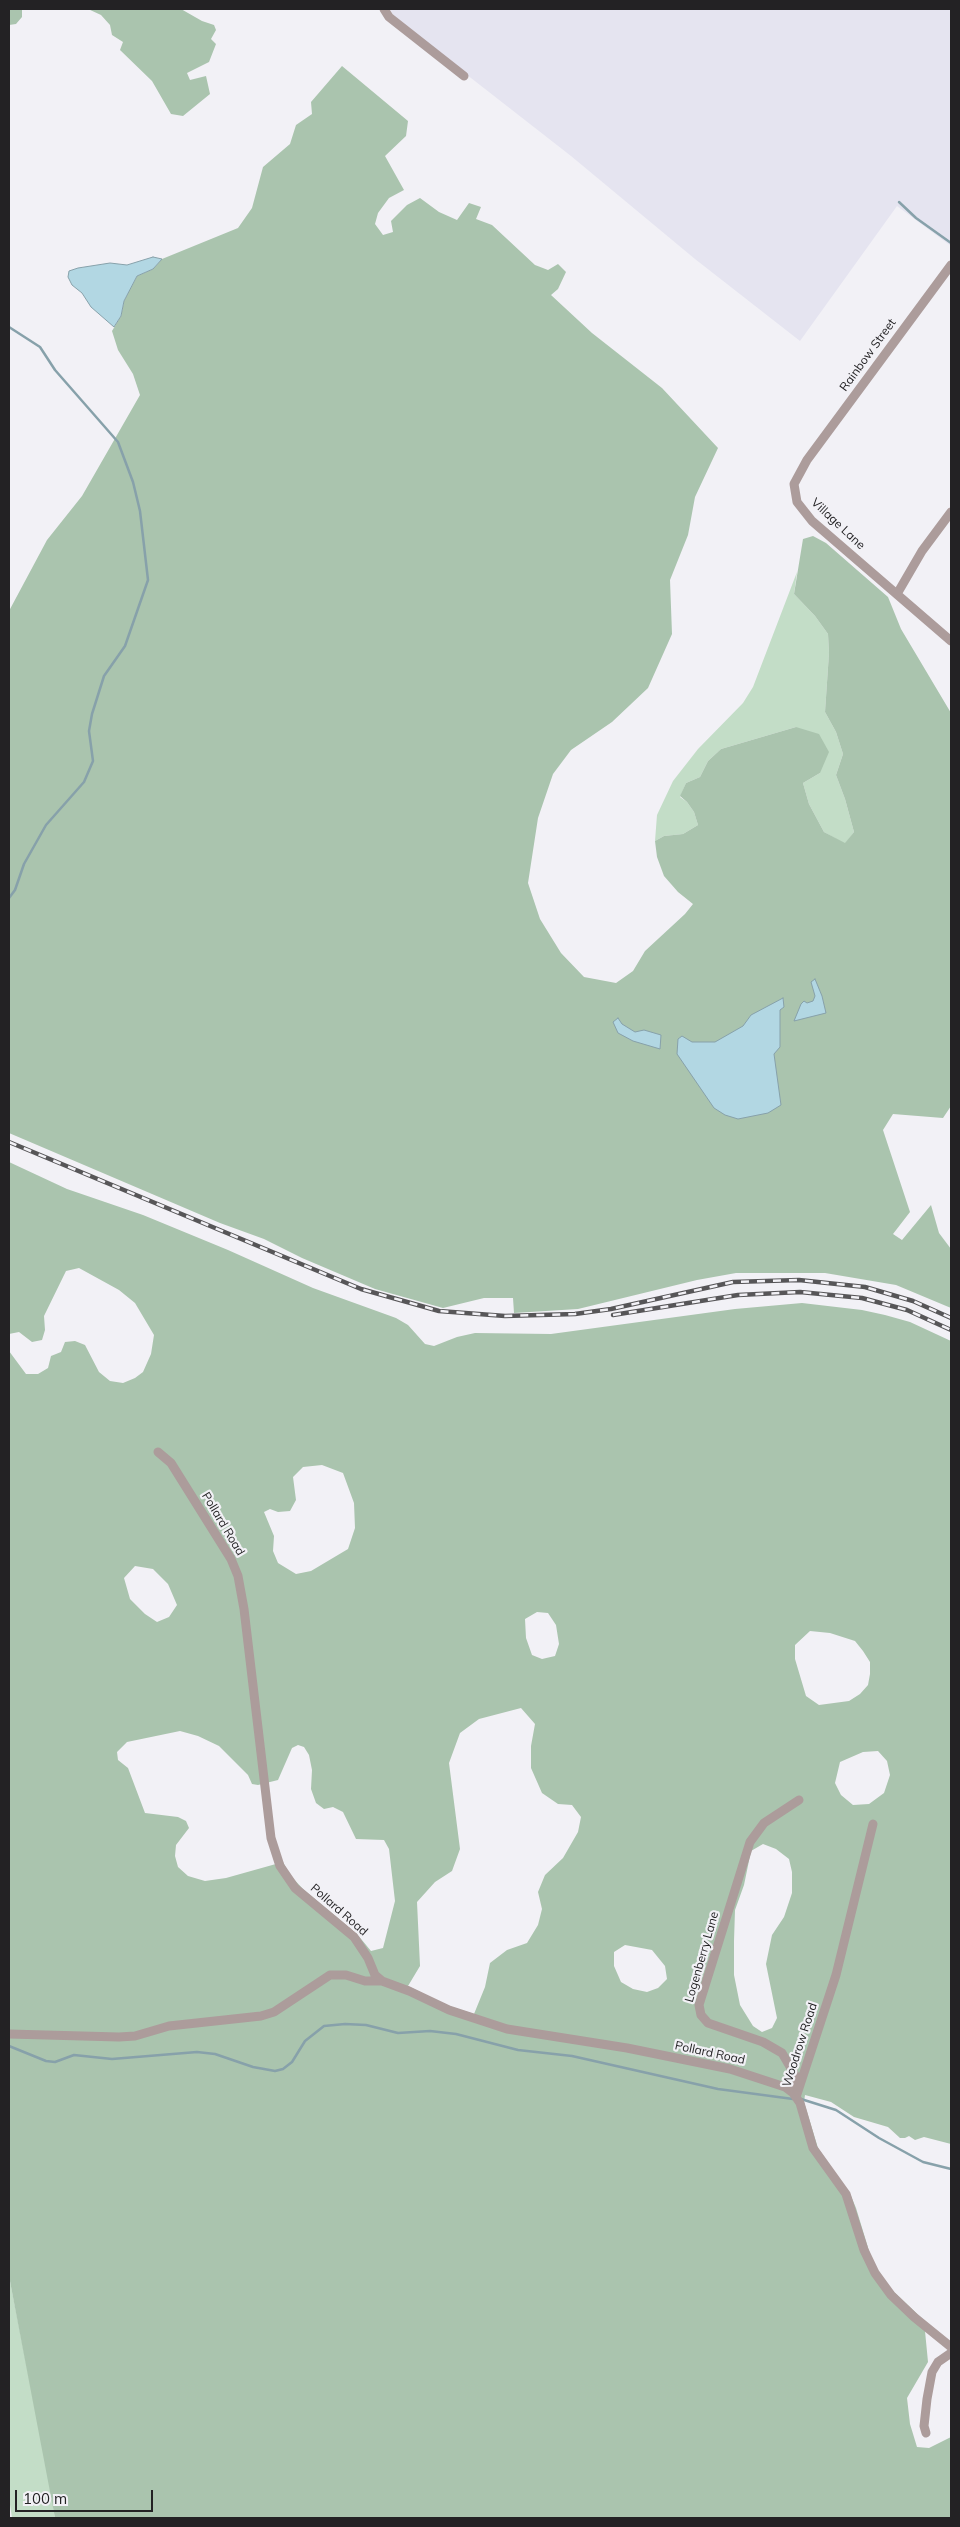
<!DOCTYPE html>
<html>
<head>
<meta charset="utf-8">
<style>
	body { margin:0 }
	#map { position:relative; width:960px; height:2527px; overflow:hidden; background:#f2f1f6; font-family:Mulish,sans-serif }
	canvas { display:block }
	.frame { position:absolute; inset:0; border:10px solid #232224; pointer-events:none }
	.scale { position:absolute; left:15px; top:2490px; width:138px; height:22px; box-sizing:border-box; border:2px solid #232224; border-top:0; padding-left:6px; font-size:15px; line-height:18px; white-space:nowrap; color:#232224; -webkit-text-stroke:4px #f2f1f6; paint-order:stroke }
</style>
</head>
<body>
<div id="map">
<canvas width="960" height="2527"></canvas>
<div class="frame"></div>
<div class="scale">100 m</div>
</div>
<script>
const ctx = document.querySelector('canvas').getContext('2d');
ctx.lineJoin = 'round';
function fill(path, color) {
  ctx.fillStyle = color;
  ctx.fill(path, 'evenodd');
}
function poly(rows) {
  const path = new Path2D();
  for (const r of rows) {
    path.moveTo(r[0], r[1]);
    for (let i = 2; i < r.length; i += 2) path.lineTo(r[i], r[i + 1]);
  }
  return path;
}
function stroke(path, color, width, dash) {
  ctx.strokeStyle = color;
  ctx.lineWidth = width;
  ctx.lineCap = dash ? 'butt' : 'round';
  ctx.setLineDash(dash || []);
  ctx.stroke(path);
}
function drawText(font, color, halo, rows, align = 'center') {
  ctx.font = font + ' Mulish,sans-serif';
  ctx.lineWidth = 4.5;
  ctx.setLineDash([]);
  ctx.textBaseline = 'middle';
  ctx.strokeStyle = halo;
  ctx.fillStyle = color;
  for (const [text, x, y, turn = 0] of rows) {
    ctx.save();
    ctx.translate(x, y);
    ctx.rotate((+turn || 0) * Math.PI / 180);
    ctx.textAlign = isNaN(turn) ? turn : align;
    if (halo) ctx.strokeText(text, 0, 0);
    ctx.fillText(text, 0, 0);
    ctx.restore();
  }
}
fill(poly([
	[390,9,951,9,951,246,897,206,800,341,695,259,571,156,421,39,393,15]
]), '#e5e4f0');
fill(poly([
	[797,572,794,594,815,616,828,634,829,653,825,712,836,732,843,754,836,775,845,799,854,832,845,844,824,832,809,804,803,783,820,773,796,727,721,749,708,761,700,777,686,783,680,797,687,802,694,812,698,825,683,834,664,836,655,841,657,815,673,781,698,749,743,703,753,687],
	[9,2276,46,2464,55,2518,12,2518,9,2498]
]), '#c3ddc7');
fill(poly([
	[9,9,22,9,22,17,16,24,9,25],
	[88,9,181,9,202,21,214,25,216,30,211,39,216,44,209,62,187,73,190,80,206,76,210,94,183,116,171,114,152,81,120,50,123,42,112,35,110,25,101,15],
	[342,66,408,121,406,136,385,156,404,190,389,198,378,213,375,224,383,235,393,232,391,221,407,205,420,198,439,212,457,220,469,203,481,207,476,219,492,225,535,265,548,270,558,264,566,272,558,289,551,295,592,333,662,388,718,448,695,497,688,535,670,580,672,634,648,688,612,722,571,750,553,774,538,818,528,883,540,919,561,953,584,977,616,983,633,971,645,951,685,914,693,904,678,892,664,876,657,857,655,841,664,836,683,834,698,825,694,812,687,802,680,796,686,783,700,777,708,761,721,749,796,727,819,734,829,752,820,773,803,783,809,804,824,832,845,843,854,832,845,799,836,775,843,754,836,732,825,712,829,653,828,634,815,616,794,594,803,539,813,536,826,543,888,597,901,629,951,713,951,1106,943,1118,893,1114,883,1130,910,1212,893,1234,902,1240,931,1205,939,1233,951,1249,951,1308,896,1285,825,1273,736,1273,697,1280,578,1309,514,1313,513,1298,484,1298,443,1308,375,1289,302,1258,264,1239,220,1223,9,1133,9,611,47,540,82,496,140,395,133,374,118,350,112,331,121,316,124,301,137,276,153,269,162,259,238,228,252,208,263,167,290,144,296,125,312,114,311,102],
	[9,1162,67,1189,143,1215,228,1250,313,1288,396,1318,408,1325,425,1344,434,1346,457,1337,475,1333,551,1334,735,1309,802,1303,862,1310,885,1315,910,1322,951,1341,951,2144,924,2137,915,2140,909,2136,905,2138,900,2138,888,2127,854,2117,831,2102,805,2095,804,2102,818,2148,851,2196,856,2208,870,2254,877,2269,892,2290,929,2325,925,2331,928,2362,907,2398,910,2424,917,2447,929,2448,951,2437,951,2518,55,2518,9,2276,9,1351,26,1374,38,1374,48,1368,51,1356,61,1352,65,1342,75,1341,85,1345,99,1372,110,1381,123,1383,135,1378,143,1372,151,1354,154,1335,135,1303,119,1290,79,1268,66,1271,44,1316,45,1330,42,1340,32,1342,19,1332,9,1334],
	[322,1465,343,1473,354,1503,355,1528,348,1549,311,1571,296,1574,278,1563,273,1551,274,1536,264,1512,270,1509,278,1512,290,1511,296,1500,293,1477,303,1467],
	[135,1566,153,1569,168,1584,177,1605,169,1617,157,1622,145,1614,130,1599,124,1578],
	[537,1612,548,1613,556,1625,559,1644,555,1656,542,1659,532,1655,526,1638,525,1619],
	[810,1631,830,1633,855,1641,863,1651,870,1662,870,1674,868,1685,860,1694,849,1701,819,1705,806,1696,795,1659,795,1645],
	[521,1708,535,1724,531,1746,531,1768,542,1793,558,1804,572,1805,581,1817,578,1832,563,1858,545,1875,538,1892,542,1909,538,1925,527,1943,507,1950,490,1963,485,1987,474,2014,446,2005,408,1986,420,1966,417,1902,435,1882,452,1871,460,1849,449,1763,460,1733,479,1719],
	[180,1731,198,1736,219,1746,248,1775,252,1784,258,1785,278,1780,292,1748,298,1745,304,1747,309,1755,312,1770,311,1789,316,1803,324,1809,333,1807,343,1812,356,1839,384,1840,389,1849,395,1901,383,1948,371,1951,357,1934,303,1889,290,1875,283,1862,226,1878,205,1881,188,1876,178,1867,175,1856,176,1845,189,1828,186,1821,178,1817,145,1813,128,1768,118,1760,117,1752,127,1742],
	[878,1751,887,1761,890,1775,884,1793,869,1804,853,1805,841,1795,835,1783,840,1762,863,1752],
	[763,1844,776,1849,789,1859,792,1872,792,1893,784,1917,772,1935,766,1964,777,2018,772,2028,762,2032,753,2026,740,2005,734,1975,734,1941,735,1910,744,1885,751,1851],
	[625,1945,652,1950,665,1966,667,1979,658,1988,647,1992,633,1989,621,1982,614,1966,614,1952]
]), '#aac4ae');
const water = poly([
	[153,257,162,259,153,269,137,276,124,301,121,316,114,327,91,307,82,293,72,285,68,277,69,271,78,268,110,263,127,265,153,257],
	[815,979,822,996,826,1013,794,1021,801,1004,804,1001,807,1003,813,1001,815,996,811,982,815,979],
	[783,998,784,1007,780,1010,780,1047,774,1054,781,1105,768,1113,738,1119,725,1115,714,1108,677,1054,678,1039,682,1036,692,1042,715,1042,743,1026,751,1015,783,998],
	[618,1018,622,1024,635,1032,644,1030,661,1035,660,1049,633,1041,618,1033,613,1022,618,1018]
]);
fill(water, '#b2d7e3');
stroke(water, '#87a1aa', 1);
stroke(poly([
	[899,202,916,218,951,243],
	[9,327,40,347,55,370,118,442,133,482,140,511,148,580,125,646,104,676,92,714,89,731,93,761,84,782,46,825,24,864,15,890,9,898],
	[9,2046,46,2061,55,2062,74,2055,112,2059,197,2052,215,2054,253,2067,275,2071,283,2069,292,2062,305,2041,324,2026,345,2024,366,2025,398,2033,430,2031,456,2034,518,2050,572,2056,718,2089,793,2099],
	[801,2099,836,2110,879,2138,923,2162,951,2169]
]), '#87a1aa', 2.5);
stroke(poly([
	[384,9,389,17,464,76],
	[951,265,807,460,794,484,797,502,812,521,951,641],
	[897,594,922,551,951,512],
	[158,1452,171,1463,231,1559,238,1576,244,1609,271,1838,280,1866,295,1888,354,1937,368,1958,375,1975,382,1981,409,1991,449,2010,507,2029,627,2048,730,2069,785,2087,793,2093,800,2103,813,2148,846,2194,864,2250,875,2273,891,2295,914,2317,951,2347],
	[9,2034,119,2037,135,2036,169,2026,261,2016,274,2012,330,1975,346,1975,365,1981,382,1981],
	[789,2090,795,2082,795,2075,782,2053,763,2042,708,2023,701,2015,699,2005,750,1842,764,1823,799,1800],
	[796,2097,836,1975,873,1824],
	[926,2433,924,2426,927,2399,932,2372,938,2362,951,2353]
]), '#ac9c9b', 9);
const rail = poly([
	[9,1142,361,1289,439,1311,505,1316,575,1314,611,1309,733,1282,799,1280,865,1287,913,1301,951,1318],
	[613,1315,738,1295,800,1292,862,1298,907,1310,951,1330]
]);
stroke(rail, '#575658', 4.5);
stroke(rail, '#f2f1f6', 2.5, [8]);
drawText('12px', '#232224', '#f2f1f6', [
	["Rainbow Street",868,355,-54],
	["Village Lane",838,524,43],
	["Pollard Road",223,1524,59],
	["Pollard Road",339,1910,41],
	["Logenberry Lane",702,1957,-74],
	["Woodrow Road",800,2045,-72],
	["Pollard Road",710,2053,12]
]);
</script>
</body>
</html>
